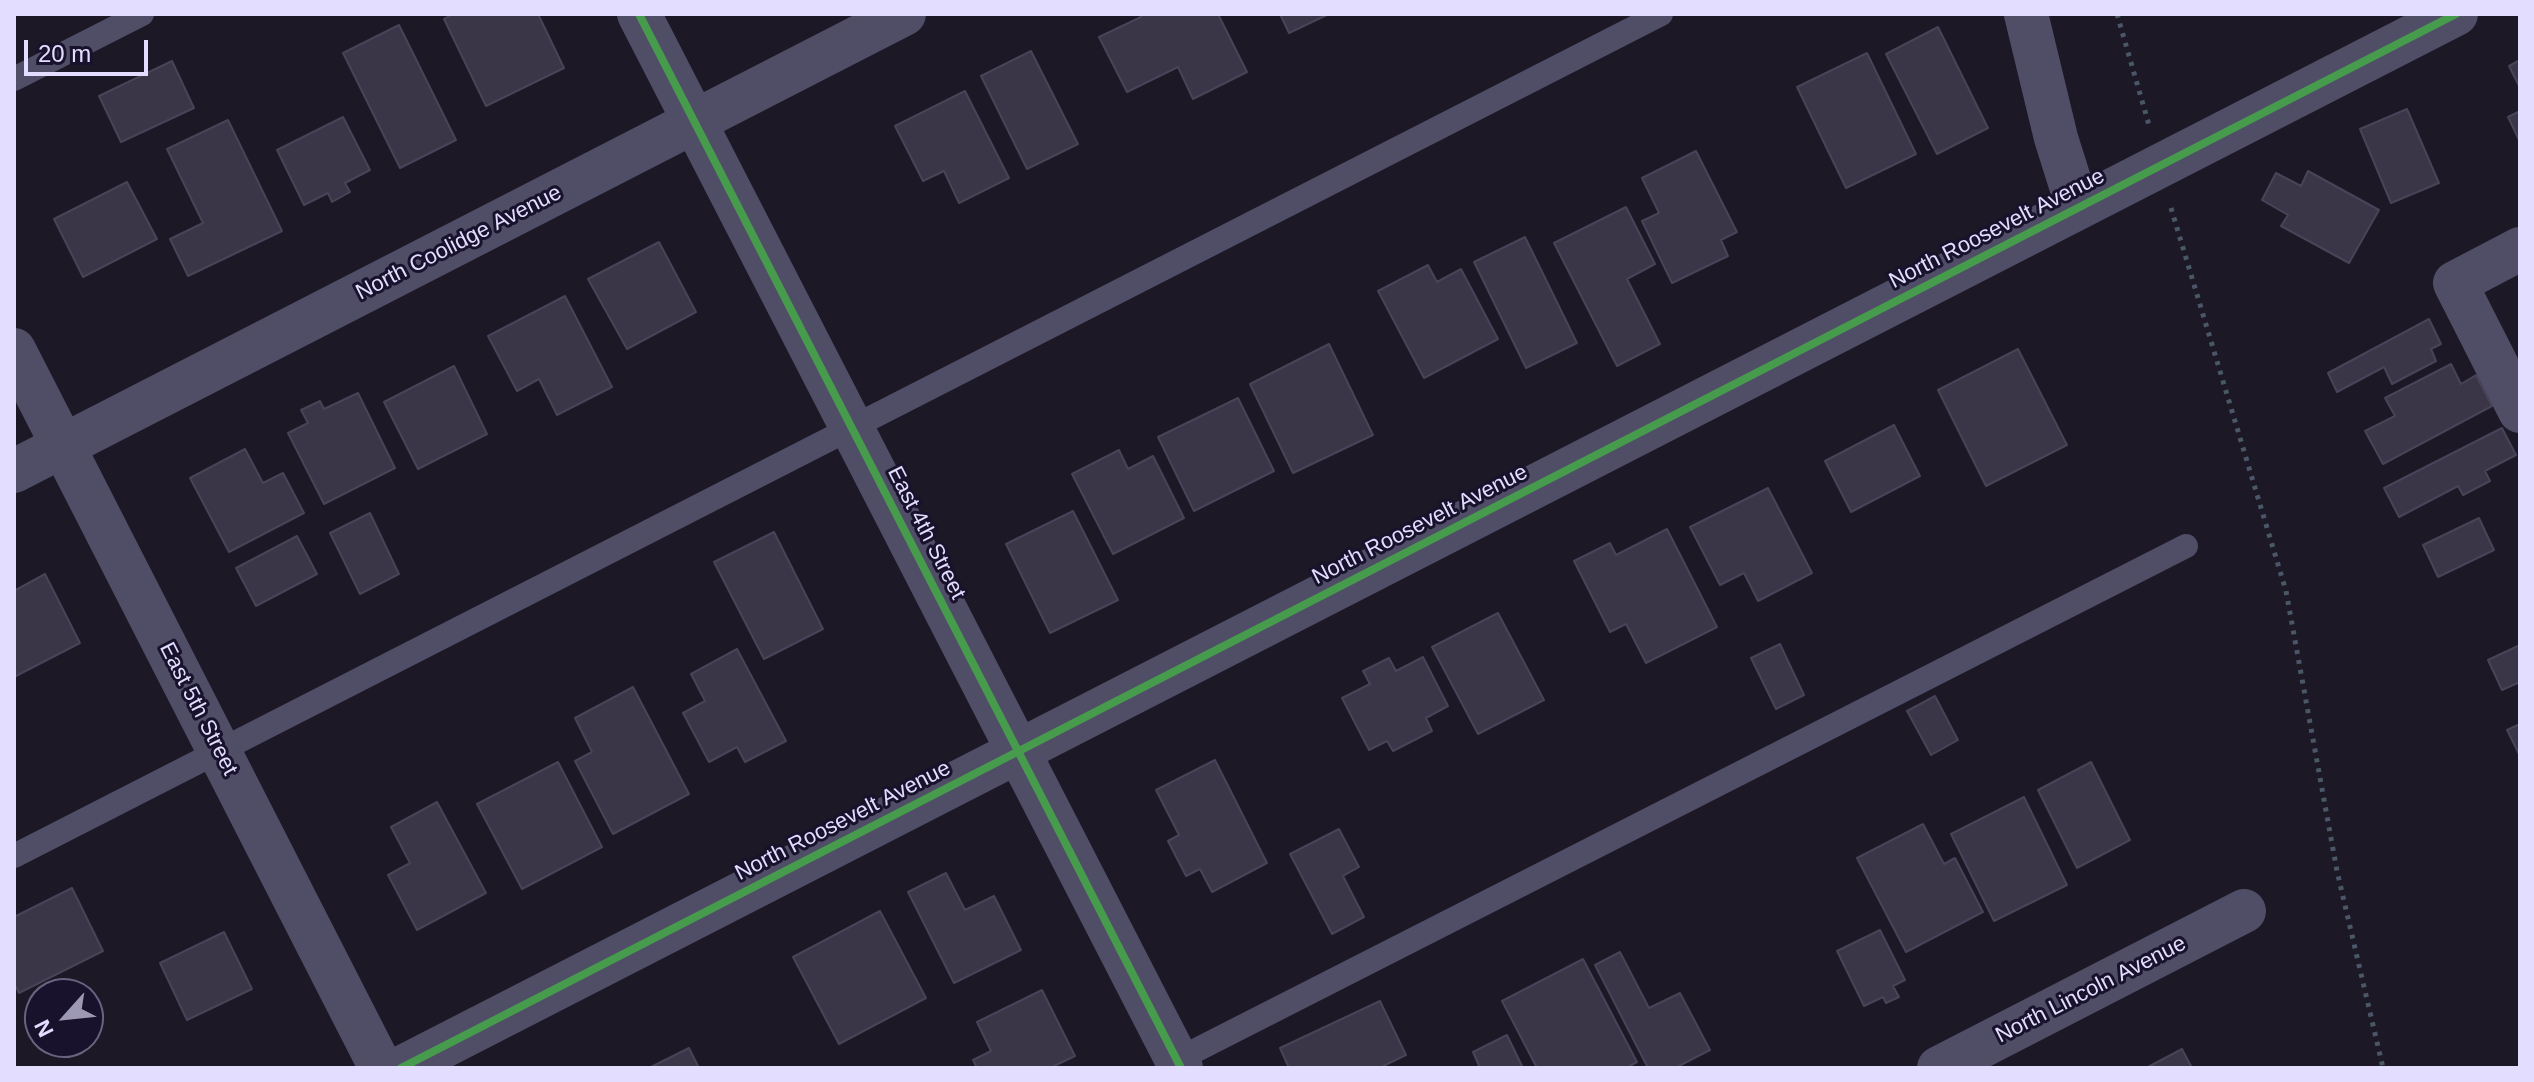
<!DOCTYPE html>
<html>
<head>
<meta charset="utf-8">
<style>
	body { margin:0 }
	#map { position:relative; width:2534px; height:1082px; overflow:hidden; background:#1c1826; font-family:Helvetica,sans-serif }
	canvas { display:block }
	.frame { position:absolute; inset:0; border:16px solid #e3ddff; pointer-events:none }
	.north { position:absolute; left:24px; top:978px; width:80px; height:80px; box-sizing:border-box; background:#18122c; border:2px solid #696380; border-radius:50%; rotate:243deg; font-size:22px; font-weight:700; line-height:32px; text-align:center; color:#e3ddff }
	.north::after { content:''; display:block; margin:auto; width:28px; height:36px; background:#9d98b3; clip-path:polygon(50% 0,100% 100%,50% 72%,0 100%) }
	.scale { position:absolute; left:24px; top:40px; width:124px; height:36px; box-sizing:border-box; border:4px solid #e3ddff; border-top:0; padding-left:10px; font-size:24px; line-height:28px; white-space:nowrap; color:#e3ddff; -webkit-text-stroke:6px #18122c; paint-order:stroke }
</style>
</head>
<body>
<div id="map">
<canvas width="2534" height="1082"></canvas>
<div class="frame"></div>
<div class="north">N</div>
<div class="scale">20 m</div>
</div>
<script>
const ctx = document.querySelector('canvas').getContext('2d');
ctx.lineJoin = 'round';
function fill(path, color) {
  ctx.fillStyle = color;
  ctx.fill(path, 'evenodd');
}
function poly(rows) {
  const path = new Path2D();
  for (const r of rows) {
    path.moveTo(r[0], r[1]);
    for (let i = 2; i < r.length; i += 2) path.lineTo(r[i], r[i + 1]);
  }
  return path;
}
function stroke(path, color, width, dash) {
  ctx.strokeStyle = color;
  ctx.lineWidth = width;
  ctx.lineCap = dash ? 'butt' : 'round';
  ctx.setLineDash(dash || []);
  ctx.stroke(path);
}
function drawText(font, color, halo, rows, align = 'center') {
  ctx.font = font + ' Helvetica,sans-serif';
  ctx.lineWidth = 6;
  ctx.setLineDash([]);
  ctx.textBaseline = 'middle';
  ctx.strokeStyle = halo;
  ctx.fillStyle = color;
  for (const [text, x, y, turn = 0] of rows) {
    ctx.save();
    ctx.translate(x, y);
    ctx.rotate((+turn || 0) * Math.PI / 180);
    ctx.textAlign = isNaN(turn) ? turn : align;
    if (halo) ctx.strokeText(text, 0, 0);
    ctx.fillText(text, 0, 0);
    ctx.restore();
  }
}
const building = poly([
	[453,14,538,14,564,68,486,106,444,19,453,14],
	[1140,14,1218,14,1247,72,1193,99,1178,67,1127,92,1099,37,1141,17,1140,14],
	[1280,14,1329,14,1289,33,1280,14],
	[399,25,456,140,400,168,343,53,399,25],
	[1938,27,1988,128,1937,154,1886,54,1938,27],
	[1031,51,1078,144,1027,169,981,76,1031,51],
	[1867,53,1916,154,1846,188,1797,87,1867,53],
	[2520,60,2520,88,2509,66,2520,60],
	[172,61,194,108,121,142,99,96,172,61],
	[965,91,1009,178,959,203,944,171,923,181,895,126,965,91],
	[2407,109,2439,183,2391,203,2360,129,2407,109],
	[2520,111,2520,142,2508,117,2520,111],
	[343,117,370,170,345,183,350,192,332,202,328,193,304,205,277,150,343,117],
	[228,120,282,231,188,276,170,239,203,223,167,149,228,120],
	[1696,151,1737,232,1721,240,1728,256,1672,283,1642,221,1659,213,1642,178,1696,151],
	[2308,171,2379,210,2349,263,2281,226,2288,215,2262,200,2276,173,2301,186,2308,171],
	[127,182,157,239,83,277,54,219,127,182],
	[1626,207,1655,264,1627,279,1660,344,1617,366,1554,243,1626,207],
	[1525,237,1577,343,1526,368,1474,262,1525,237],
	[659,242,696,312,627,349,588,279,659,242],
	[1428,265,1437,282,1461,269,1498,339,1424,378,1378,291,1428,265],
	[565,296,612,387,557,415,539,379,517,391,488,336,565,296],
	[2429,319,2441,344,2431,349,2436,361,2392,384,2384,367,2337,392,2328,373,2429,319],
	[1329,344,1373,435,1293,473,1250,384,1329,344],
	[2018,349,2067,445,1986,486,1938,390,2018,349],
	[2451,364,2461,384,2476,375,2492,406,2383,464,2365,431,2395,416,2385,398,2451,364],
	[454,366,487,434,418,469,384,402,454,366],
	[358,393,395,468,324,504,288,433,308,423,301,410,320,401,324,409,358,393],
	[1238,398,1274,471,1194,511,1158,437,1238,398],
	[1894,425,1920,476,1851,512,1825,461,1894,425],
	[2502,428,2516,455,2485,471,2490,481,2463,495,2458,486,2399,517,2384,488,2502,428],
	[245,449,263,483,283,473,304,513,229,552,190,478,245,449],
	[1119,450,1128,469,1153,456,1184,518,1113,554,1072,474,1119,450],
	[1768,488,1812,573,1758,601,1744,573,1720,585,1690,527,1768,488],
	[1073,511,1118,600,1050,633,1006,544,1073,511],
	[370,513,399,574,360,594,330,533,370,513],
	[2479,518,2494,550,2438,577,2423,545,2479,518],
	[1667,529,1717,627,1646,663,1626,624,1610,632,1574,561,1610,543,1616,555,1667,529],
	[774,532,823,629,764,659,714,562,774,532],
	[297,536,317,574,256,606,236,568,297,536],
	[45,574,80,643,14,677,14,591,45,574],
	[1498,613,1544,700,1478,734,1432,647,1498,613],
	[1780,644,1804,695,1776,709,1751,658,1780,644],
	[2520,645,2520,682,2502,690,2488,660,2520,645],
	[737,649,786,741,745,762,737,747,709,762,683,713,705,701,691,674,737,649],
	[1423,657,1448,706,1426,718,1432,731,1393,751,1387,741,1369,750,1342,698,1370,684,1363,671,1389,658,1396,671,1423,657],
	[633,687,689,794,613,834,575,761,592,752,575,718,633,687],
	[1935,696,1958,740,1931,755,1907,711,1935,696],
	[2520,724,2520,756,2507,730,2520,724],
	[1215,760,1267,863,1212,892,1200,869,1186,876,1168,841,1179,835,1156,790,1215,760],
	[558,762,602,847,522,889,477,804,558,762],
	[2091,762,2130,840,2077,868,2038,790,2091,762],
	[2024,797,2067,885,1994,921,1951,834,2024,797],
	[437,802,486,893,417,930,388,875,410,863,391,827,437,802],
	[1923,824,1944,864,1955,858,1983,912,1906,952,1857,858,1923,824],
	[1339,829,1359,867,1343,876,1364,917,1332,934,1290,854,1339,829],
	[946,873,965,910,994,896,1021,950,954,983,908,892,946,873],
	[72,888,103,951,19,993,14,983,14,917,72,888],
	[880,911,926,998,839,1044,793,957,880,911],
	[1880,930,1905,980,1893,986,1899,997,1886,1003,1883,997,1864,1006,1837,951,1880,930],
	[224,932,252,989,187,1020,160,963,224,932],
	[1620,952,1649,1008,1680,993,1710,1050,1675,1068,1648,1068,1595,965,1620,952],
	[1583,959,1637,1062,1626,1068,1537,1068,1502,1001,1583,959],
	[1042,990,1075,1056,1050,1068,977,1068,973,1060,991,1051,977,1022,1042,990],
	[1380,1001,1406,1055,1379,1068,1289,1068,1280,1048,1380,1001],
	[1507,1035,1523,1068,1480,1068,1473,1052,1507,1035],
	[689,1048,699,1068,649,1068,689,1048],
	[2182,1049,2192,1068,2146,1068,2182,1049]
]);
fill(building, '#3b3647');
stroke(building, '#494358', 2);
stroke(poly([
	[2117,14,2149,125],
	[2171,208,2286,591,2337,871,2383,1068]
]), '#4a5767', 5, [4, 6]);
stroke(poly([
	[14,79,142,14],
	[14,856,1661,14],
	[1167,1065,2186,546]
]), '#504d67', 24);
stroke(poly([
	[639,14,1181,1068],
	[2026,14,2056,138,2078,208],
	[2520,249,2455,283,2520,411],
	[14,350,381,1068],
	[14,471,904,14],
	[401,1068,2456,14],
	[1939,1068,2244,911]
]), '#504d67', 44);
stroke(poly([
	[639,14,1181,1068],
	[401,1068,2456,14]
]), '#469c4c', 8);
drawText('22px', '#e3ddff', '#18122c', [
	["North Roosevelt Avenue",1997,229,-27],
	["North Coolidge Avenue",459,243,-27],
	["North Roosevelt Avenue",1420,525,-27],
	["East 4th Street",926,533,63],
	["East 5th Street",198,709,63],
	["North Roosevelt Avenue",843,821,-27],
	["North Lincoln Avenue",2091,990,-27]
]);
</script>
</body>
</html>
